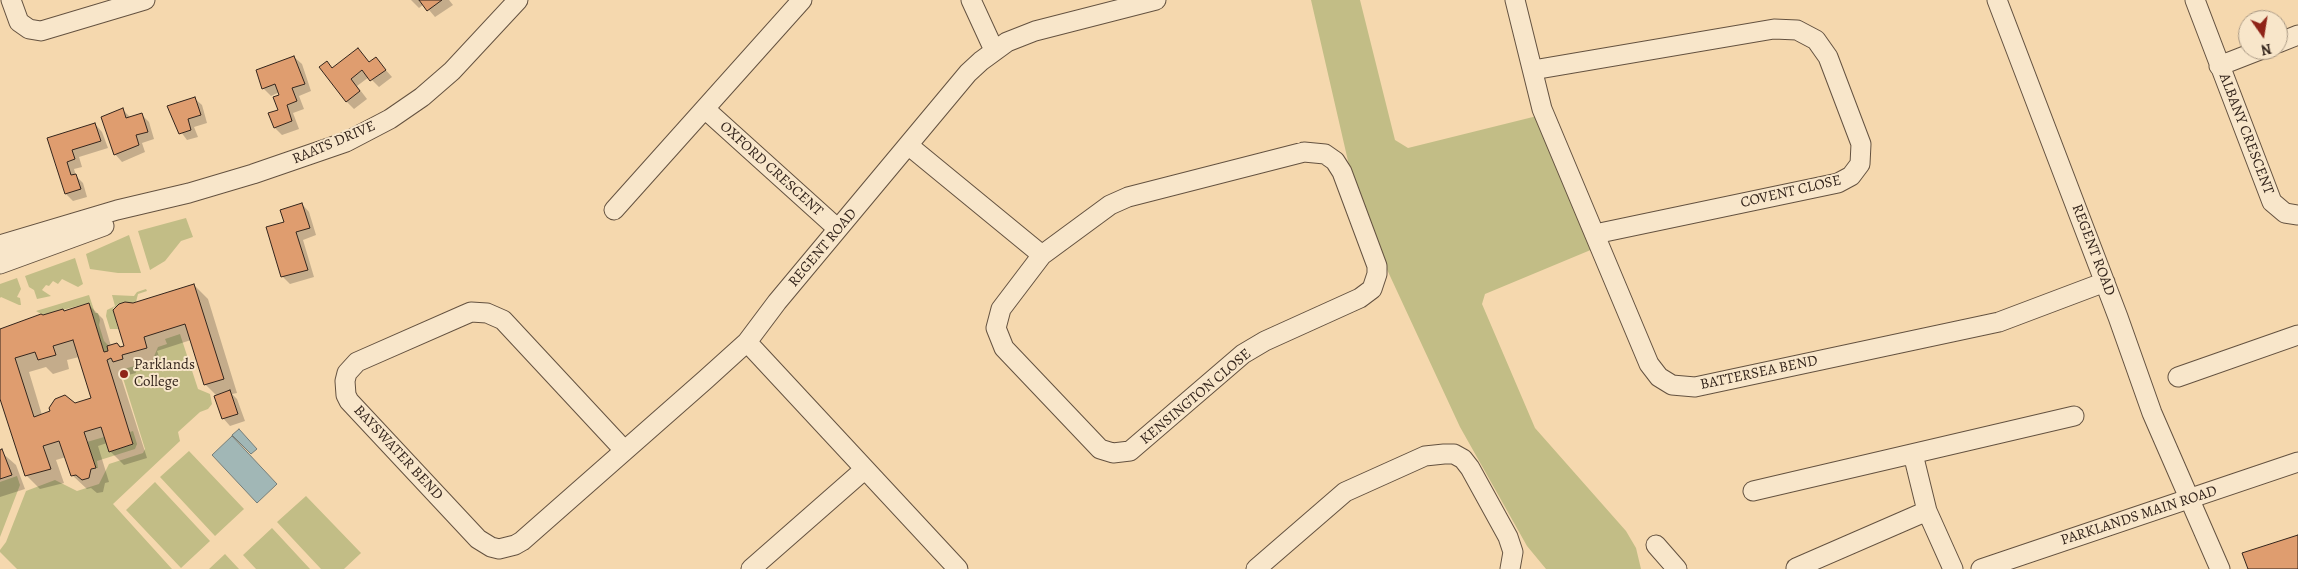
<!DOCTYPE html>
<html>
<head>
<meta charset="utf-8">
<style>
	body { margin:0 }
	#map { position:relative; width:2298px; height:569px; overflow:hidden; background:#f5d8ae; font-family:Alegreya,serif }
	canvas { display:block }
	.north { position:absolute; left:2238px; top:10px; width:50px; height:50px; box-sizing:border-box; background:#f8e6ca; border:1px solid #aa9984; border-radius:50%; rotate:167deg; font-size:14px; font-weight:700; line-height:20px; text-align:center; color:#34251c }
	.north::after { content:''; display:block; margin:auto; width:18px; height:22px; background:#8f2418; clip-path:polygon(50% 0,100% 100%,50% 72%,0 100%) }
</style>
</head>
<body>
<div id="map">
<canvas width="2298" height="569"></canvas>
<div class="north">N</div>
</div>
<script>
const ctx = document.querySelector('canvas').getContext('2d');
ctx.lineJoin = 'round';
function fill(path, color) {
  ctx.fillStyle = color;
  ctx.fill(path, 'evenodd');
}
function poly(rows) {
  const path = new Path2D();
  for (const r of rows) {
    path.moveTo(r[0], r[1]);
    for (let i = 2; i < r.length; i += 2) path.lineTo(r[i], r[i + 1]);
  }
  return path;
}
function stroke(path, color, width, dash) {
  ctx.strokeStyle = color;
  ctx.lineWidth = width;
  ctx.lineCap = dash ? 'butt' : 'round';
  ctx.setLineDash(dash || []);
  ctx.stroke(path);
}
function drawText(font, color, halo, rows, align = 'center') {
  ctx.font = font + ' Alegreya,serif';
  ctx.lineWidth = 4;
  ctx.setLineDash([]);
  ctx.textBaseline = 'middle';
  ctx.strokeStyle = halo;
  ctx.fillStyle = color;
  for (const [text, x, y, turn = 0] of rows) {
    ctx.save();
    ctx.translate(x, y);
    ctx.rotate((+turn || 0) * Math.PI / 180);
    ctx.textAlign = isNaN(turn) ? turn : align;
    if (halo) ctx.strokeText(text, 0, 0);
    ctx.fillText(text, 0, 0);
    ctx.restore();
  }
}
fill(poly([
	[1311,0,1360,0,1395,140,1408,148,1537,116,1593,249,1485,294,1482,304,1535,428,1626,531,1636,548,1641,569,1546,569,1527,546,1460,427,1384,263,1351,174],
	[186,218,193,237,181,241,165,261,150,270,138,231],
	[129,235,141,273,118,273,90,269,86,254],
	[75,258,83,284,78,287,62,279,58,284,53,281,49,286,46,285,42,290,51,296,37,299,34,290,29,287,25,276],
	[17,278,21,289,17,297,20,298,21,305,19,305,1,297,0,298,0,284],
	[146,289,147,291,138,294,136,302,128,304,125,302,113,308,118,329,110,329,106,316,107,310,115,306,112,295,134,296,137,292],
	[89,295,95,313,98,313,100,320,99,325,104,341,109,346,108,351,104,352,89,303,43,315,36,311],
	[180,334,198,389,210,394,212,404,208,409,200,412,178,432,180,441,113,504,172,569,17,569,0,552,0,550,6,542,26,491,55,480,77,491,99,484,109,464,143,453,145,449,122,375,124,369,152,361,158,347,167,344,165,339],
	[133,431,137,444,135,449,97,461,98,468,96,468,87,442,104,437,109,452,133,444,130,432],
	[189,451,244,509,215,536,160,477],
	[17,476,20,485,0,537,0,482],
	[155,482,210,541,181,568,126,510],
	[306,496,361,553,344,569,321,569,277,522],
	[272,528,310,569,256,569,243,555],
	[225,554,239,569,209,569]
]), '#c2bd86');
const water = poly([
	[239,429,257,449,251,454,232,435,239,429],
	[232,436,277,484,257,503,212,455,232,436]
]);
fill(water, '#a1b7b6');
stroke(water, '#757d78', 1);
fill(poly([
	[411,0,449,0,453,5,435,17,424,4,419,8],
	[358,49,370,63,376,59,392,77,379,87,369,77,357,86,367,99,354,109,347,102,327,63,333,69],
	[294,57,302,64,311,91,299,96,304,109,293,113,299,129,282,135,275,128,280,110,280,92,271,96,263,88],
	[194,98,202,105,207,123,194,127,198,137,187,140,175,124,169,107],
	[123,110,130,117,142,115,149,122,154,139,142,143,145,152,122,162,115,154],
	[95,124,102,132,108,148,79,157,82,167,74,169,76,176,83,183,87,197,73,201,66,194,49,138],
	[302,204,309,212,316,235,303,240,314,277,290,284,283,277,268,227,286,222],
	[194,285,208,299,237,393,232,394,237,399,245,421,230,426,223,418,217,396,205,384,191,340,157,351,161,362,135,369,136,373,128,375,125,372,120,374,147,458,124,465,110,451,107,443,98,446,109,482,105,483,103,492,97,493,91,488,87,489,72,475,66,457,56,460,64,483,40,489,26,475,0,396,0,330,88,304,103,319,111,346,118,344,122,348,125,347,132,304],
	[79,357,93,398,42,415,29,372,46,367,53,374,69,369,67,360],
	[0,451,16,465,25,489,0,497]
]), '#0003');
const building = poly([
	[419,0,442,0,427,11,419,0],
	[358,48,369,62,376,57,386,70,370,81,362,70,351,79,360,91,346,102,319,67,327,61,332,68,358,48],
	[294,56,305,84,292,88,297,101,287,105,292,121,274,128,268,113,278,110,273,97,279,95,275,84,262,89,256,70,294,56],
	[195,97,201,115,188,119,191,130,179,134,167,106,195,97],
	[123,108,126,118,142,113,148,132,136,135,139,145,114,155,101,117,123,108],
	[95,123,101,141,72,150,75,159,67,162,71,175,76,174,81,189,65,194,47,138,95,123],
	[302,203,310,228,296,232,308,270,281,277,266,227,284,222,280,210,302,203],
	[194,284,224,379,204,385,185,324,144,337,147,348,122,355,123,359,113,362,111,358,107,360,133,444,109,452,101,427,84,432,96,468,91,469,89,478,82,480,76,475,71,476,59,441,43,446,51,469,25,476,0,399,0,329,41,314,43,315,63,309,64,311,89,303,104,352,108,351,107,346,117,343,120,347,124,346,113,310,119,304,125,302,133,303,194,284],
	[73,340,91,398,75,403,65,395,55,399,49,408,50,411,34,417,15,358,35,352,38,360,56,355,53,346,73,340],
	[230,390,238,414,222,419,214,396,230,390],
	[2,449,12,475,0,479,0,450,2,449],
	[2298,535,2298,569,2248,569,2242,553,2298,535]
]);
fill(building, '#df9d6f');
stroke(building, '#34251c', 1);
const minor = poly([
	[11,0,19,22,29,29,41,31,145,0],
	[971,0,994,50],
	[1515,0,1542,109,1649,364,1659,377,1672,385,1695,387,1999,322,2105,282],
	[1997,0,2118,317,2152,413,2220,569],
	[2195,0,2272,202,2285,213,2298,215],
	[2278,43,2298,35],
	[2219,66,2260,50],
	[1533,70,1774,29,1797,30,1816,40,1828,57,1861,144,1860,164,1851,176,1838,183,1595,234],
	[705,109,838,229],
	[908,145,1042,255],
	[1304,152,1325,154,1335,161,1342,172,1377,266,1377,274,1372,289,1360,298,1265,341,1243,354,1130,451,1113,453,1100,449,1004,348,996,328,1001,309,1042,255,1110,205,1128,197,1304,152],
	[614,210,802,0],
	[0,245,117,210,189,193,253,174,346,142,390,119,422,97,452,71,518,0],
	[0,264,104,226],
	[747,342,958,569],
	[2178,377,2298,335],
	[624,450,503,320,487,313,471,312,464,315,357,362,347,373,345,381,346,395,349,401,478,539,491,547,499,549,515,545,522,541,705,380,747,342,777,302,968,73,981,61,1007,42,1035,31,1156,0],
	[1913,454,1927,511,1953,569],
	[1753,491,2074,416],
	[1656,545,1677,569],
	[1796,568,1927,511],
	[751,569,865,469],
	[1256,569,1345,492,1425,456,1444,454,1454,454,1463,459,1470,468,1508,537,1513,552,1510,569],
	[1981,569,2298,462]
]);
stroke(minor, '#645240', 21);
stroke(minor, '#f8e6ca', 19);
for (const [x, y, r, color] of [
	[124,374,5,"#8f2418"]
]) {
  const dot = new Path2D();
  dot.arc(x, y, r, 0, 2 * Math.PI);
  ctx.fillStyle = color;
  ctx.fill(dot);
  stroke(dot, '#f8e6ca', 2);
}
drawText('15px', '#34251c', '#f8e6ca', [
	["ALBANY CRESCENT",2246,134,69],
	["RAATS DRIVE",334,143,-23],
	["OXFORD CRESCENT",771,169,42],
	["COVENT CLOSE",1791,192,-13],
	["REGENT ROAD",823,248,-50],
	["REGENT ROAD",2093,250,69],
	["BATTERSEA BEND",1759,373,-12],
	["KENSINGTON CLOSE",1196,397,-40],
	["BAYSWATER BEND",398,453,47],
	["PARKLANDS MAIN ROAD",2139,516,-18]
]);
drawText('15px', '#34251c', '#f8e6ca', [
	["Parklands",134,365],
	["College",134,382]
], 'left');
</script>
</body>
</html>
